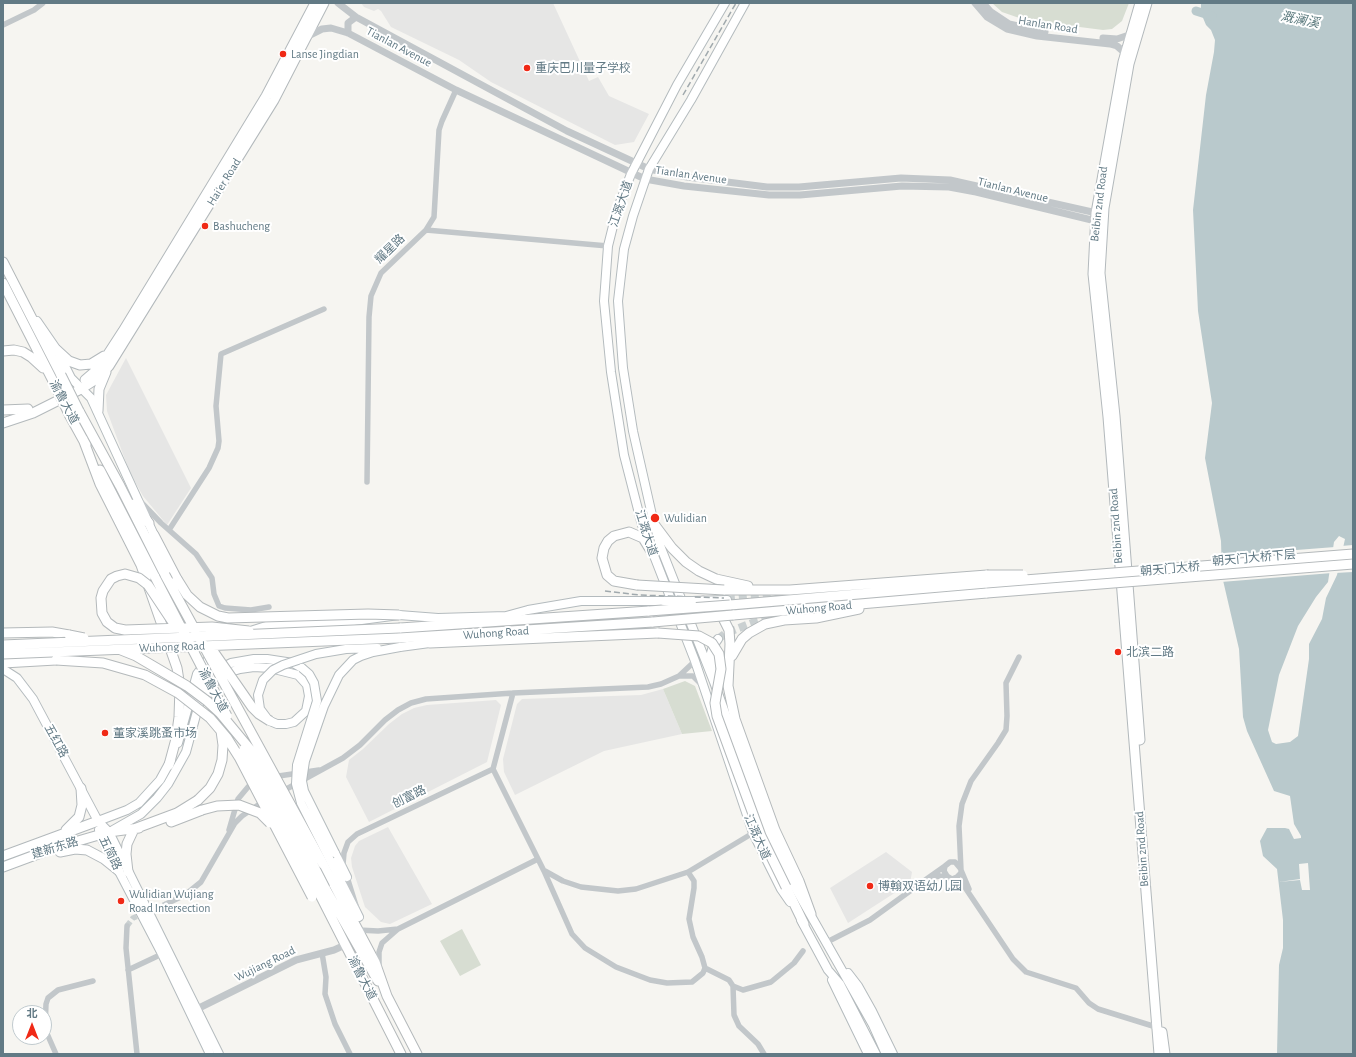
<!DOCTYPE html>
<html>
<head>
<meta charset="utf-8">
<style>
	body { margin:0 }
	#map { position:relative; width:1356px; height:1057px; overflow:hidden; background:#f6f5f1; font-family:"Alegreya Sans","Noto Sans SC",sans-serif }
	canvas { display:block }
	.frame { position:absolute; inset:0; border:4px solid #627a85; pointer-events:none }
	.north { position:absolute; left:12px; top:1005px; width:40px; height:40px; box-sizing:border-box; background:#fff; border:1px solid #c0cace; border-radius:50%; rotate:0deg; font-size:11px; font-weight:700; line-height:16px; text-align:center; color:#627a85 }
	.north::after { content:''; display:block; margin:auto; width:14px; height:18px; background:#f02916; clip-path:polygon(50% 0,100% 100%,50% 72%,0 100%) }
</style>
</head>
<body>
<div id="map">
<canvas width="1356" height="1057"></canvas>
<div class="frame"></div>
<div class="north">北</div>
</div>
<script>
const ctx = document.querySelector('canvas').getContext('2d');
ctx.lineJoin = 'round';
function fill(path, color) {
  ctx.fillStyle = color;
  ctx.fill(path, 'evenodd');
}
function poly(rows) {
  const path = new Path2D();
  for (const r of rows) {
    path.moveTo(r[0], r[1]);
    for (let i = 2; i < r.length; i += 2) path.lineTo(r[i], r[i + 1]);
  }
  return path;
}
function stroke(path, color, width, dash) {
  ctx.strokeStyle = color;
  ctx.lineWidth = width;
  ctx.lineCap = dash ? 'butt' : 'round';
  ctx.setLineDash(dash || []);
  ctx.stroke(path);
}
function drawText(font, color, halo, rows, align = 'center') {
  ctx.font = font + ' "Alegreya Sans","Noto Sans SC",sans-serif';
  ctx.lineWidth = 4;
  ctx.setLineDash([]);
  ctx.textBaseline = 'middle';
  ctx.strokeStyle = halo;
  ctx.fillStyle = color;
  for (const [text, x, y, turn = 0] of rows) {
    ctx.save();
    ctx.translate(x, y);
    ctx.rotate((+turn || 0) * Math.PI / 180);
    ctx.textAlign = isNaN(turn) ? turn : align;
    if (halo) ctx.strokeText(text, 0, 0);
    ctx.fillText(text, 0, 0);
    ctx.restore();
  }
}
fill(poly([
	[361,3,553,3,589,81,598,77,609,96,649,114,634,142,615,145,491,82,459,60,391,27,381,11,378,9,374,11,364,7],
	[126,358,191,488,167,525,143,496,130,473,107,411,106,395],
	[663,689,682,734,604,751,515,795,504,772,503,759,517,704,522,699,641,695],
	[496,700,501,705,487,762,369,822,346,777,349,760,363,749,389,724,402,714,414,708,427,705],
	[388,827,432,904,390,924,381,922,365,907,352,867,351,858,355,846,359,841],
	[886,852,912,872,910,883,848,923,830,888]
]), '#e6e6e5');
fill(poly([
	[992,3,1129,3,1122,21,1112,29,1103,30,1025,20,1002,12],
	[685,681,695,686,712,731,682,734,663,689],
	[462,929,481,965,460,976,440,941]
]), '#d7ddd2');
fill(poly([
	[1201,3,1353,3,1353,1054,1277,1054,1279,965,1283,948,1283,920,1277,869,1263,856,1260,841,1267,828,1285,828,1289,829,1294,839,1301,838,1301,836,1294,824,1290,796,1274,791,1247,731,1243,717,1239,649,1222,576,1221,541,1205,458,1212,403,1198,311,1193,210,1206,95,1214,52,1215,40,1211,30,1206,25,1201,13],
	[1339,536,1345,539,1337,575,1326,598,1322,619,1309,644,1309,659,1298,736,1290,742,1276,744,1272,742,1268,730,1279,675,1298,626,1316,597,1328,582,1334,542]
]), '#b9c9cc');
fill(poly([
	[1353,545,1353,572,1335,573,1341,546],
	[1335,547,1332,573,1221,582,1219,556],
	[1308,863,1310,890,1302,890,1300,880,1279,882,1300,879,1299,864]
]), '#f6f5f1');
stroke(poly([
	[1196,11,1212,16]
]), '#b9c9cc', 9);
stroke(poly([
	[127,926,133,918,166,904]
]), '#cad0d1', 5.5, [5.5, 3]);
stroke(poly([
	[727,600,837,591],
	[718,639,726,633,752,623,788,614]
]), '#cad0d1', 8, [8, 4]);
const secondary = poly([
	[725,3,677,85,631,174,617,210,608,246,604,301,611,372,624,455,642,525,695,661,753,833,781,889,790,902],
	[745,3,691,100,649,169,633,216,624,249,618,301,623,368,633,431,654,524,661,548,714,682,769,834,793,884,873,1025,886,1054],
	[37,321,57,350,71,378,91,398,154,535,155,541],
	[692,601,727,600],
	[244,633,266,626,354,621,399,615,438,618,506,616,528,610,581,601,664,601],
	[400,647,437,642],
	[3,669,17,678,33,699,98,821,109,832,219,1054],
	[712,672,711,653,713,646,718,639],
	[194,697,204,680,221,668,231,663,254,659,267,659,293,663,302,668],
	[178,743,197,674,213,653],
	[98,821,127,810,139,803,160,780,171,760],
	[99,830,100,835,162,954,210,1054],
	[113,830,141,814,157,798,168,784,186,752,199,704,206,691,217,680,227,673,240,669,254,667,270,668,298,675,307,685,309,696,306,711,294,722,286,724,277,724,270,721],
	[335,853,347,877],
	[330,860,359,917],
	[801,920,828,970,840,984,876,1054],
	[848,973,858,986,872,1011,893,1054],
	[832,980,868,1054]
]);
const primary = poly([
	[1140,3,1123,62,1096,213,1093,274,1108,417,1159,1054],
	[57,350,69,361,80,365,91,364,104,356],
	[85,380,99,368,123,331,266,96,315,3],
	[98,411,99,389,106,372],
	[3,423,33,413,81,389,98,378,109,366,274,100,324,3],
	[1140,740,1115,416,1100,273,1104,208,1129,64,1147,3],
	[66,830,79,817,82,805,81,788],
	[60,852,75,849,87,850,104,859,119,871],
	[3,856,98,821],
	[3,867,54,848,109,832],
	[1162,1032,1165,1054]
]);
const trunk = poly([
	[3,262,61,375],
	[3,283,53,381],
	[3,351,14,350,23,352,31,357,43,368],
	[3,410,28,409],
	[79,411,120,486,165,575],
	[70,416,86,445],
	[83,439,100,484,141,565,177,668,180,687,179,717,176,739,169,765],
	[100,470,155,577],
	[134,504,149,523],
	[654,524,672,548,686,562,699,571,716,579,748,586],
	[154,535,177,579],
	[637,585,614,581,607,575,602,558,604,548,608,541,614,536,629,532,643,538,651,551],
	[724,590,790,590,987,575],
	[703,601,718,608,729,630,730,644,728,686,735,719,775,830,799,881,811,914],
	[730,605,987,583],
	[733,615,987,593],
	[400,628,649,611],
	[3,633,52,632,69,635],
	[399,638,653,622],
	[430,643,658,633],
	[732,656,742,639,749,633,765,624,784,620,816,618,859,609],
	[3,663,56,660],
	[171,822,202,810],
	[109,832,139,828],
	[323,864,375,962,387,996,417,1054],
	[128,872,126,854,127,844,134,829,177,813,198,800],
	[786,887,804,924],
	[325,888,378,981],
	[318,891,401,1054]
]);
stroke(secondary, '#b4bbbe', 10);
stroke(primary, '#b3b9bc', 11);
stroke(trunk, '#b4b9bb', 11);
stroke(poly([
	[3,25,34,10,43,3],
	[426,230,608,246],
	[367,482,369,317,371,296,381,273,426,230,434,217,439,130,442,121,456,90],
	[140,501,161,523,196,554,212,578,214,594,219,606,225,608,251,610,269,607],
	[169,530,209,468,218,448,219,441,216,406,221,354,324,309],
	[695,661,679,676,693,676,701,684],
	[493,769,544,871,572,934,585,948,616,967,650,980,667,983,692,982,703,973,705,968,702,957,693,937,689,919,694,888,694,881,688,872],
	[272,777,319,770],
	[281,792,343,758,360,745,385,720,398,710,411,703,426,699,513,693,648,687,661,684,679,676],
	[229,830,238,799,248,787,255,783],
	[945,866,928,878,940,876,949,878],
	[960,868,955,862,950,862,945,866,944,871,947,876,952,879,957,877,961,873,961,870,959,826,962,804,971,781,998,743,1006,730,1007,716,1006,683,1019,657],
	[961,870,969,889],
	[545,871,563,881,581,887,618,891,636,889,688,872,753,833],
	[952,879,962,883,1013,959,1026,972,1076,988,1089,1003,1098,1009,1156,1027],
	[166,904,185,895,201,882,235,823,242,816,264,801],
	[358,912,343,864,344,853,348,842,357,834,493,769,513,693],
	[127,926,126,948,137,1054],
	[358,928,358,930,378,931,398,929,382,943,379,952,379,965],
	[398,929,538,859],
	[827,942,870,920,928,878],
	[322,953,326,977,325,994,335,1024,350,1054],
	[705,968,729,980,733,986,734,1015,739,1026,758,1044,764,1054],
	[128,970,162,954],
	[733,986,743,990,771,982,794,963,803,951],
	[56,1054,45,1029,46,1004,48,998,58,990,93,981]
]), '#c2c7ca', 5.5);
stroke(poly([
	[338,3,356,17,567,131,649,169,687,177,767,187,799,187,901,178,950,180,1101,214],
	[975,3,987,17,1007,29,1037,36,1110,44,1117,46,1125,53],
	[983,3,991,12,1009,24,1045,32],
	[348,33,348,23,356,17],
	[308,36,322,29,331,28,348,33,456,90,645,179,684,186,769,195,800,195,902,186,949,187,976,192,1100,222],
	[1103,38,1117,39,1132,34],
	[197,1009,296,960,334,950,345,945]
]), '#c2c7ca', 7);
stroke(secondary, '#fff', 8);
stroke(primary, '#fff', 9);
stroke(trunk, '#fff', 9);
stroke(poly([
	[683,95,736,3],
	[605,591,639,595,724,598],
	[987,591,1353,562]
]), '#a0a9ad', 1.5, [6, 3]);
const secondaryBridge = poly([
	[664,601,692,601],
	[302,668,309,674,314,683,317,701,297,765,296,784,301,803,330,860],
	[266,717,260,709,258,695,263,680,273,670,283,665,316,654,346,649,377,648],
	[335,853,304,791,302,781,305,761,324,706,339,675,353,660,361,656,373,652,400,647]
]);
const trunkBridge = poly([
	[61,375,79,411],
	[53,381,70,416],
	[165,575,323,864],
	[987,575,1023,575],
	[155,577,227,716],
	[177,579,187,595,200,607,218,616,228,618,368,614,399,615],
	[987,583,1353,554],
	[637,585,724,590],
	[987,593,1353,564],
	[649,611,730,605],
	[653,622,733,615],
	[174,624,148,585,139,578,125,574,117,576,111,579,103,591,101,598,102,613,107,622,115,628,125,630,212,627,249,631],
	[658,633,699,636,712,643,719,654,721,669,715,703,717,716,761,836,786,887],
	[69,635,84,638],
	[3,645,400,628],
	[211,648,252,707,259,714,270,721],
	[121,650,136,656,187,686,207,701,220,713,254,754,265,771,325,888],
	[3,654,399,638],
	[56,660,103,663,145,675,178,693,210,718,227,738,239,757,312,897],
	[244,749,318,891],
	[198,800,210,788,218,774,222,760,223,745,221,731],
	[202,810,217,806,239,805,260,813,270,823]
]);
stroke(secondaryBridge, '#b4bbbe', 10, []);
stroke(trunkBridge, '#b4b9bb', 11, []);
stroke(secondaryBridge, '#fff', 8);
stroke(trunkBridge, '#fff', 9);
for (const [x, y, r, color] of [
	[283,54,4,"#f02916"],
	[527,68,4,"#f02916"],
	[205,226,4,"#f02916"],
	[655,518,5,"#f02916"],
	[1118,652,4,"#f02916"],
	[105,733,4,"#f02916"],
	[870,886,4,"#f02916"],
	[121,901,4,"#f02916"]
]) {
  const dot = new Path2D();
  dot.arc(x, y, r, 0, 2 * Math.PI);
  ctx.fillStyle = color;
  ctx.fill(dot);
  stroke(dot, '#fff', 1.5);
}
drawText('12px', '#627a85', '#fff', [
	["Hanlan Road",1048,25,9],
	["Tianlan Avenue",399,47,28],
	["Tianlan Avenue",691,175,8],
	["Hai'er Road",224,182,-58],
	["Tianlan Avenue",1013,190,14],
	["江溉大道",621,204,-71],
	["Beibin 2nd Road",1099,204,-83],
	["耀星路",390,249,-44],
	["渝鲁大道",64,402,62],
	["Beibin 2nd Road",1116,526,-94],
	["江溉大道",646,533,72],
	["朝天门大桥下层",1254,558,-5],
	["朝天门大桥",1170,569,-5],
	["Wuhong Road",819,608,-5],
	["Wuhong Road",496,633,-4],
	["Wuhong Road",172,647,-2],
	["渝鲁大道",213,690,62],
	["五红路",56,741,61],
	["创富路",409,797,-26],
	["江溉大道",757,837,66],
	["建新东路",55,848,-17],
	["Beibin 2nd Road",1142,849,-94],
	["五简路",110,853,64],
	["Wujiang Road",265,964,-26],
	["渝鲁大道",362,978,63]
]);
drawText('12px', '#627a85', '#fff', [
	["Lanse Jingdian",291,54],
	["重庆巴川量子学校",535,68],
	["Bashucheng",213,226],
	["Wulidian",664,518],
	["北滨二路",1126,652],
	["董家溪跳蚤市场",113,733],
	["博翰双语幼儿园",878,886],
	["Wulidian Wujiang",129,894],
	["Road Intersection",129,908]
], 'left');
drawText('italic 13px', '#58777b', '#fff', [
	["溉澜溪",1300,20,11]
]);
</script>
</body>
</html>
